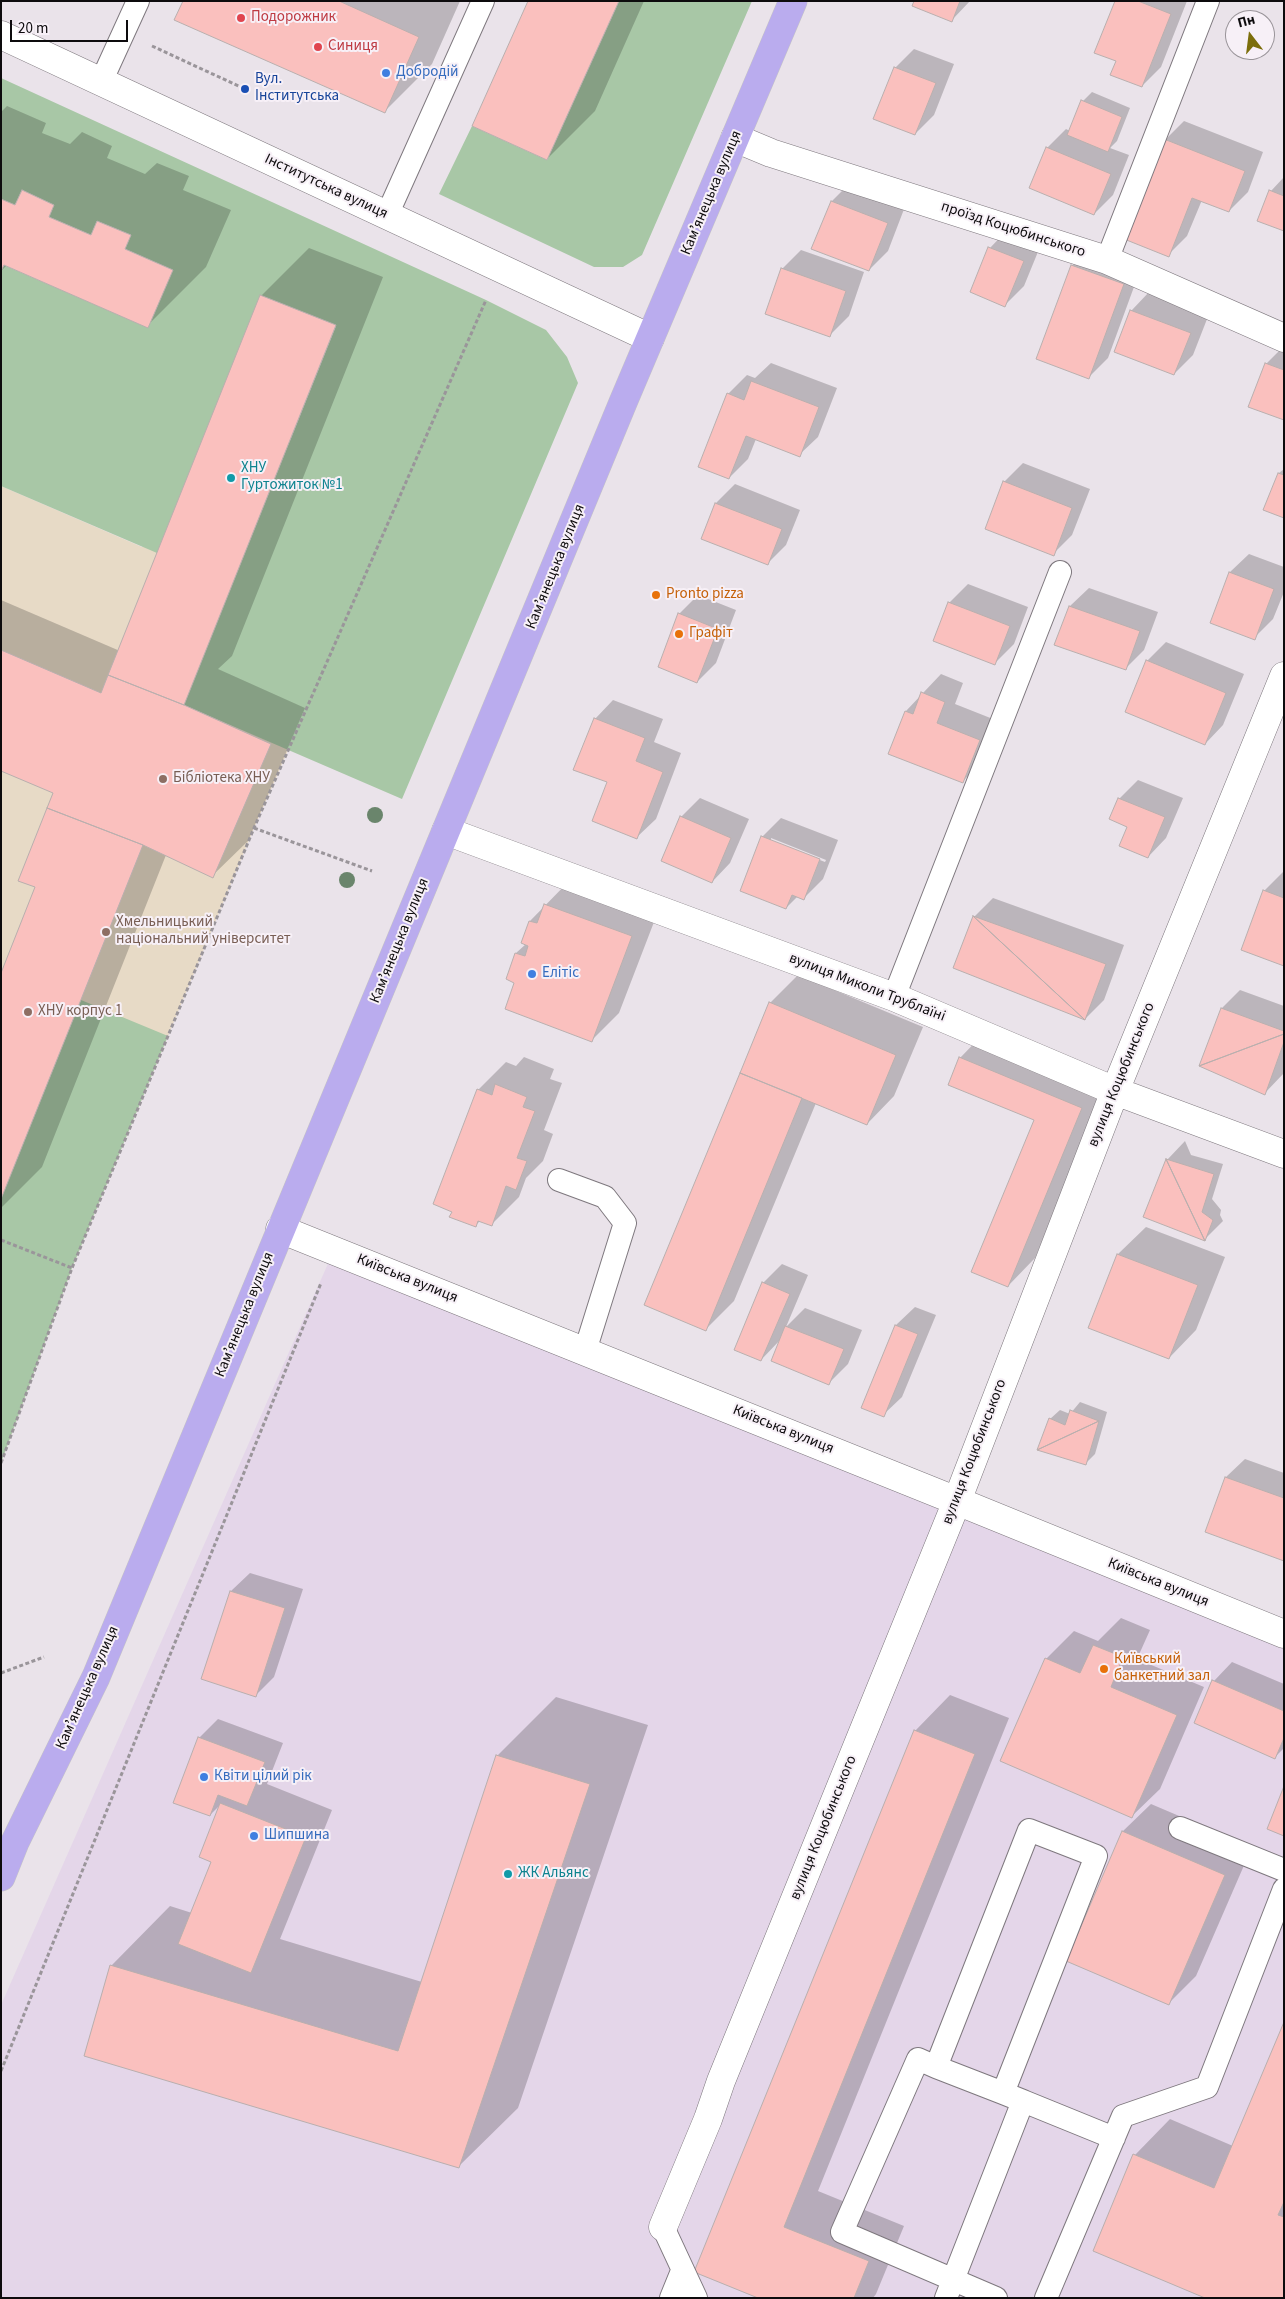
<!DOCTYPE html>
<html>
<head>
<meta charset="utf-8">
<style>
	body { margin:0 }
	#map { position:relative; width:1285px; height:2299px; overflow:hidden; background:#eae3ea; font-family:"Source Sans 3",sans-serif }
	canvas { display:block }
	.frame { position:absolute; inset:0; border:2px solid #0d0b0d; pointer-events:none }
	.north { position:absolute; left:1225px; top:10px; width:50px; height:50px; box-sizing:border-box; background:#f7f0f7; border:1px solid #999499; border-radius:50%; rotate:345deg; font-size:14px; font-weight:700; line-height:20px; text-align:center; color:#0d0b0d }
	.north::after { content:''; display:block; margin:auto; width:18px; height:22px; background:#7c6e0b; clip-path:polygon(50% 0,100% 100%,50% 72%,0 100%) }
	.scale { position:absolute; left:10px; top:20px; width:118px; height:22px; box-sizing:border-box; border:2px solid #0d0b0d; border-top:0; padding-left:6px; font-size:15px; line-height:18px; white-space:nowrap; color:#0d0b0d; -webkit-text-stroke:4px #f7f0f7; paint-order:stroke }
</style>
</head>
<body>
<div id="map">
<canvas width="1285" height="2299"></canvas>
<div class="frame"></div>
<div class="north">Пн</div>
<div class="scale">20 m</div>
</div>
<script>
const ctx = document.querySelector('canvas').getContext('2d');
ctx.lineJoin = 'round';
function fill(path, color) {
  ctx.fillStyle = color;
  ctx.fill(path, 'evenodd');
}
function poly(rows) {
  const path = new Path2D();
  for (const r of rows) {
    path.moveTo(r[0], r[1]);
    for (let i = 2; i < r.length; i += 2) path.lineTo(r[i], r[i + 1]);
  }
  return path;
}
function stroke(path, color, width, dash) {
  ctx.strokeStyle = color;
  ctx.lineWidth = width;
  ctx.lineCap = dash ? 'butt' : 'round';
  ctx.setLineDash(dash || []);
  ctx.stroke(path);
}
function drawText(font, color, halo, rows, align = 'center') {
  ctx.font = font + ' "Source Sans 3",sans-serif';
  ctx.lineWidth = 4;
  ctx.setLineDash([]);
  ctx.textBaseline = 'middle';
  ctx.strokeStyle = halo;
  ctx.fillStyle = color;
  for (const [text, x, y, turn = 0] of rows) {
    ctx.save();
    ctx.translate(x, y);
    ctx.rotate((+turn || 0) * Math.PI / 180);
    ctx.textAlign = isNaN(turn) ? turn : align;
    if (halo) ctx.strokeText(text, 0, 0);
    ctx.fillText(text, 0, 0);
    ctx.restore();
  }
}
fill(poly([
	[334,1250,1284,1649,1284,2298,1,2298,1,2005]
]), '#e4d6e9');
fill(poly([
	[486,300,254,828,72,1268,1,1463,1,486,142,547]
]), '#e7dac6');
fill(poly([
	[619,1,752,1,642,255,623,267,594,267,439,194,472,126,547,160],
	[1,78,486,300,546,330,567,357,578,383,402,799,184,705,336,326,157,553,1,486,1,271,4,265,147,327,172,270,125,249,131,235,97,221,91,235,49,217,54,205,22,190,15,205,1,199],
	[81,1000,168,1036,72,1268,1,1463,1,1199]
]), '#a8c7a6');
fill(poly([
	[184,1,460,1,432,64,384,112],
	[530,1,644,1,595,111,547,159],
	[916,1,970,1,952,20],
	[1116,1,1187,1,1161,67,1142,86],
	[914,49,954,64,934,115,915,134,895,68],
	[1092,92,1130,108,1117,141,1110,148,1129,155,1113,195,1094,214,1047,148,1066,129,1070,131,1083,101],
	[7,106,46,123,42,133,70,144,82,132,112,146,107,158,145,174,157,163,189,176,183,190,231,210,206,267,147,326,7,265,1,271,1,112],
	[1184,121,1263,152,1248,192,1229,211,1202,200,1187,236,1168,255,1165,140],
	[1284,177,1284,230,1259,220,1271,191],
	[850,183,906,204,888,251,869,270,832,201],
	[1008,229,1042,242,1024,286,1005,305,971,291,990,248],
	[1091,247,1142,265,1108,358,1089,377,1072,266],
	[309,248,383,277,232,656,218,669,305,708,248,841,212,876,166,855,42,1167,1,1208,1,976,37,887,55,793,1,770,1,600,120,651,261,296],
	[801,250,864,272,849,316,830,335,782,269],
	[1150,291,1209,314,1193,355,1174,374,1115,351,1132,310],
	[1284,346,1284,419,1250,406,1267,363],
	[771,363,837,388,818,437,799,455,756,439,748,459,729,478,728,394,747,375,755,378],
	[1023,463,1090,489,1072,535,1053,554,986,528,1005,481],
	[1284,469,1284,517,1265,510,1279,473],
	[735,484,800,510,786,545,767,564,702,539,716,503],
	[1249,554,1284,567,1284,592,1273,619,1254,638,1211,622,1230,572],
	[968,584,1028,607,1014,644,995,663,949,603],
	[1089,588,1158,612,1144,650,1125,669,1070,606],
	[698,595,736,610,716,663,697,682,679,614],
	[1166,642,1244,674,1223,725,1205,744,1147,661],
	[941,674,963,683,955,704,998,721,982,762,963,781,906,711],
	[613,700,663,719,654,742,681,753,656,819,637,837,608,782,595,719],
	[1138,780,1183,798,1166,838,1148,857,1129,826,1119,799],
	[700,798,749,819,730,863,712,882,681,817],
	[781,818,838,840,823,879,804,898,798,896,786,908,762,837],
	[771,838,826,860,825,862,771,841],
	[1283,872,1284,872,1284,965,1264,891],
	[573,877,659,909,619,1013,592,1040,516,982,516,953,526,944,530,921],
	[993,898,1124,945,1104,1000,1085,1019,974,917],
	[798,975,923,1027,894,1096,867,1124,816,1103,734,1301,706,1329,770,1003],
	[1240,990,1284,1006,1284,1073,1264,1094,1222,1008],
	[987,1030,1109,1080,1035,1258,1008,1286,1035,1119,960,1058],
	[524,1057,554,1069,550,1079,562,1083,544,1130,553,1134,543,1161,526,1178,519,1197,491,1225,480,1221,476,1225,478,1090,506,1062,516,1066],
	[1185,1141,1191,1155,1223,1164,1212,1199,1221,1210,1220,1215,1223,1221,1204,1240,1167,1160],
	[1146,1227,1225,1257,1196,1330,1169,1358,1090,1327,1118,1254],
	[782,1264,808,1275,786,1327,805,1308,862,1330,848,1364,829,1383,781,1339,761,1360,763,1283],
	[915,1307,936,1315,902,1397,883,1415,862,1407,896,1325],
	[1080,1402,1107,1412,1095,1454,1086,1463,1050,1419,1060,1410,1070,1414],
	[1245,1459,1284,1473,1284,1559,1206,1531,1226,1477],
	[250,1573,303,1589,274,1677,255,1696,231,1591],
	[1121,1618,1150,1630,1137,1659,1204,1687,1160,1789,1132,1816,1046,1659,1074,1631,1098,1641],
	[1232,1662,1284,1684,1284,1748,1275,1757,1214,1681],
	[950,1695,1009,1718,818,2191,904,2226,876,2294,873,2298,761,2298,915,1731],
	[556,1697,648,1725,518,2108,459,2166,85,2055,112,1965,170,1906,192,1913,212,1861,200,1857,222,1803,210,1815,199,1738,218,1719,283,1743,267,1784,332,1810,280,1939,422,1982,497,1756],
	[1151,1804,1252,1847,1196,1976,1168,2004,1068,1961,1123,1831],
	[1284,2025,1284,2298,1135,2155,1170,2119,1233,2146]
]), '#0003');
const building = poly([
	[183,1,339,1,419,37,385,113,174,20,183,1],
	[528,1,619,1,547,160,472,126,528,1],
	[914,1,960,1,952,22,912,6,914,1],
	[1115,1,1138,1,1171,14,1142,87,1110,75,1116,61,1094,53,1115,1],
	[894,67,936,83,915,135,873,119,894,67],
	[1081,100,1122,117,1108,152,1067,135,1081,100],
	[1164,139,1245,171,1229,212,1192,198,1169,257,1124,239,1164,139],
	[1046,147,1111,174,1094,215,1029,188,1046,147],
	[22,190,54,205,49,217,91,235,97,221,131,235,125,249,173,270,148,328,4,265,1,271,1,199,15,205,22,190],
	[1269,190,1284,196,1284,231,1257,221,1269,190],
	[831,201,888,223,869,271,811,249,831,201],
	[988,247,1024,261,1005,307,970,292,988,247],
	[1071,265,1124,284,1089,379,1036,359,1071,265],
	[781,268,846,291,830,337,765,314,781,268],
	[260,295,336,325,184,705,108,675,260,295],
	[1130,310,1191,333,1174,375,1114,352,1130,310],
	[1265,363,1284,370,1284,420,1248,407,1265,363],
	[751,381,819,407,800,457,746,436,729,479,698,467,727,393,744,400,751,381],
	[1278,473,1284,475,1284,518,1263,510,1278,473],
	[1003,481,1072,508,1054,556,985,529,1003,481],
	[715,503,782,529,768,565,701,539,715,503],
	[1229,572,1274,589,1255,640,1210,623,1229,572],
	[948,602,1010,626,995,665,933,641,948,602],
	[1069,606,1140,631,1126,670,1054,645,1069,606],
	[678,613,718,629,697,683,658,667,678,613],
	[1,650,101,693,108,675,184,705,271,744,213,878,143,845,47,808,53,793,1,771,1,650],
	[1146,660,1226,693,1205,745,1125,712,1146,660],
	[921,692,945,702,937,723,980,740,963,783,888,754,905,711,913,714,921,692],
	[594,718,645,738,636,761,663,772,637,839,592,821,607,782,573,770,594,718],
	[1118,798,1165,817,1148,858,1119,846,1127,827,1109,819,1118,798],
	[47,808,143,845,1,1199,1,973,35,887,18,881,47,808],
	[680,816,731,838,712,883,661,861,680,816],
	[761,836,820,859,804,900,792,895,786,909,740,891,761,836],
	[1263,890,1284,898,1284,966,1241,950,1263,890],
	[544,904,632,936,592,1042,505,1009,514,983,506,979,515,953,525,956,528,946,521,943,529,921,537,923,544,904],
	[973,916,1106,964,1085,1020,973,916],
	[973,916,1085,1020,953,968,973,916],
	[769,1002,896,1055,867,1125,740,1073,769,1002],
	[1221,1008,1284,1031,1284,1034,1199,1066,1221,1008],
	[1284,1034,1284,1042,1265,1095,1199,1066,1284,1034],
	[959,1057,1082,1108,1008,1287,971,1272,1034,1120,948,1085,959,1057],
	[740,1073,802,1098,706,1331,644,1305,740,1073],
	[495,1084,527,1097,523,1107,535,1111,517,1158,527,1161,516,1190,506,1186,492,1226,478,1221,476,1227,449,1217,452,1212,433,1204,477,1089,492,1095,495,1084],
	[1166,1159,1205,1241,1143,1217,1166,1159],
	[1166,1159,1214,1174,1202,1212,1213,1220,1205,1241,1166,1159],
	[1117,1254,1198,1285,1169,1359,1088,1328,1117,1254],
	[762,1282,790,1294,761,1361,734,1350,762,1282],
	[895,1325,918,1334,884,1417,861,1408,895,1325],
	[785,1326,844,1349,829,1385,771,1361,785,1326],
	[1070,1410,1099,1421,1037,1450,1049,1418,1065,1425,1070,1410],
	[1099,1421,1086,1465,1037,1450,1099,1421],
	[1225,1477,1284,1498,1284,1561,1205,1532,1225,1477],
	[230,1591,285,1608,256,1697,201,1679,230,1591],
	[1093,1645,1123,1657,1111,1687,1177,1715,1132,1818,1000,1761,1045,1658,1080,1673,1093,1645],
	[1212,1680,1284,1711,1284,1738,1275,1759,1194,1723,1212,1680],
	[914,1730,975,1754,784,2227,869,2261,854,2298,758,2298,694,2272,914,1730],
	[198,1737,265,1762,247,1806,218,1795,210,1816,173,1803,198,1737],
	[496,1755,590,1784,459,2168,84,2056,110,1965,398,2051,496,1755],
	[1284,1786,1284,1836,1267,1829,1284,1786],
	[220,1803,306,1837,251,1973,178,1944,211,1862,199,1857,220,1803],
	[1122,1831,1225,1875,1169,2005,1066,1961,1122,1831],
	[1284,2022,1284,2202,1278,2215,1284,2217,1284,2298,1205,2298,1093,2251,1133,2154,1214,2188,1284,2022]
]);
fill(building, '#fac0be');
stroke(building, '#b9afae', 1);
const service = poly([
	[101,82,138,1],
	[387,215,483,1],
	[1107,260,1208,1],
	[894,997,1060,572],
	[559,1180,605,1197,625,1223,585,1351],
	[1180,1828,1284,1870],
	[936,2067,918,2059,842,2232,996,2298],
	[1023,2101,1114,2138],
	[663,2227,696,2298],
	[671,2298,682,2271],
	[946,2298,1023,2101,1003,2093,936,2067,1029,1830,1096,1856,1003,2093],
	[1046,2298,1123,2116,1207,2087,1284,1889]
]);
const minor = poly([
	[735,138,771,153,1107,260,1284,338],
	[446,831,894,997,1115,1091,1284,1154],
	[280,1229,957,1501,1284,1634],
	[663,2227,708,2119,721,2081,957,1501,1115,1091,1284,676]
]);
const tertiary = poly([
	[1,35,650,338]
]);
const primary = poly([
	[1,1877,15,1842,96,1677,624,400,793,1]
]);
stroke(service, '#7e787e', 24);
stroke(minor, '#7e787e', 29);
stroke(tertiary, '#7e787e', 29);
stroke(primary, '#c5c4c5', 29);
stroke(poly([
	[152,46,245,89],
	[254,828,372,871],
	[1,1240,72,1268],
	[1,1463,72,1268,254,828,486,300],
	[1,1673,44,1657],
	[1,2071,321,1283]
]), '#9a959a', 3, [4, 2.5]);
stroke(service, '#fff', 22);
stroke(minor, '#fff', 28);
stroke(tertiary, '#fff', 28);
stroke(primary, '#baacee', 28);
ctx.fillStyle = '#6a856c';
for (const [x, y] of [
	[375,815],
	[347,880]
]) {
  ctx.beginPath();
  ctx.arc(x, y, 8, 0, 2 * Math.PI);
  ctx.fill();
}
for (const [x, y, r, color] of [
	[241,18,5,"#e0444e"],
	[318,47,5,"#e0444e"],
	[386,73,5,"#3f7fe0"],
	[245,89,5,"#1a4fb4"],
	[231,478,5,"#0f9aa8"],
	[656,595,5,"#e8710a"],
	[679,634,5,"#e8710a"],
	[163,779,5,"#8d6e63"],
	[106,932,5,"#8d6e63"],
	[532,974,5,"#3f7fe0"],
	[28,1012,5,"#8d6e63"],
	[1104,1669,5,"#e8710a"],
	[204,1777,5,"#3f7fe0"],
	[254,1836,5,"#3f7fe0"],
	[508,1874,5,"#0f9aa8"]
]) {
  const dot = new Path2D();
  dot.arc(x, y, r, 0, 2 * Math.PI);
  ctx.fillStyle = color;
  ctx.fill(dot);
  stroke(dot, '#f7f0f7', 2);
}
drawText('15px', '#be3a42', '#f7f0f7', [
	["Подорожник",251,18],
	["Синиця",328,47]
], 'left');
drawText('15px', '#366cbe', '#f7f0f7', [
	["Добродій",396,73],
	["Елітіс",542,974],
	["Квіти цілий рік",214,1777],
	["Шипшина",264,1836]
], 'left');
drawText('15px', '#164399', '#f7f0f7', [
	["Вул.",255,80],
	["Інститутська",255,97]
], 'left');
drawText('15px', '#0d0b0d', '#f7f0f7', [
	["Інститутська вулиця",326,187,25],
	["Камʼянецька вулиця",712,193,-67],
	["проїзд Коцюбинського",1013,230,18],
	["Камʼянецька вулиця",556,567,-68],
	["Камʼянецька вулиця",400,941,-68],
	["вулиця Миколи Трублаїні",867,988,21],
	["вулиця Коцюбинського",1122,1075,-68],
	["Київська вулиця",407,1279,22],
	["Камʼянецька вулиця",245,1315,-68],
	["Київська вулиця",783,1430,22],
	["вулиця Коцюбинського",975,1452,-69],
	["Київська вулиця",1158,1583,22],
	["Камʼянецька вулиця",88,1688,-66],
	["вулиця Коцюбинського",824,1828,-68]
]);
drawText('15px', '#0d838f', '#f7f0f7', [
	["ХНУ",241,469],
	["Гуртожиток №1",241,486],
	["ЖК Альянс",518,1874]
], 'left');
drawText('15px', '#c56008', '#f7f0f7', [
	["Pronto pizza",666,595],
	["Графіт",689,634],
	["Київський",1114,1660],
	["банкетний зал",1114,1677]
], 'left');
drawText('15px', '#785e54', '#f7f0f7', [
	["Бібліотека ХНУ",173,779],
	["Хмельницький",116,923],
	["національний університет",116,940],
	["ХНУ корпус 1",38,1012]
], 'left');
</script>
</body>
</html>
